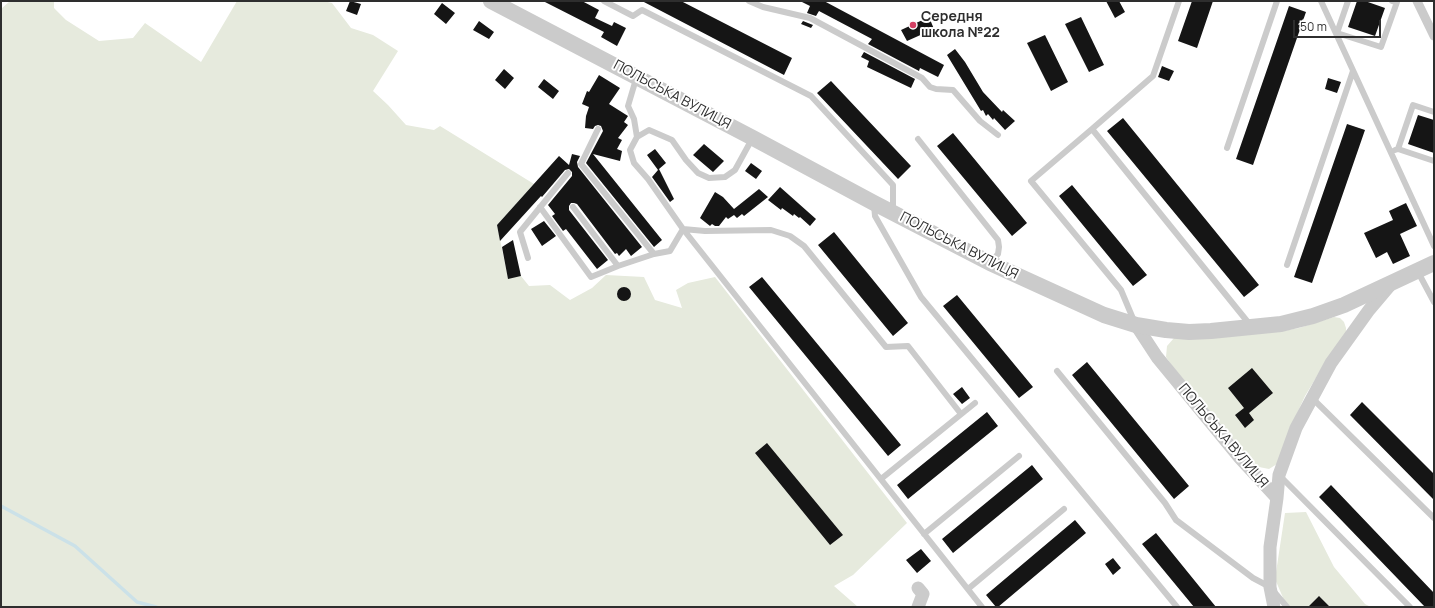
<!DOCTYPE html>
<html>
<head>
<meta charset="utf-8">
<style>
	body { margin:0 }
	#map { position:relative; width:1435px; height:608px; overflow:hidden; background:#fff; font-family:Manrope,sans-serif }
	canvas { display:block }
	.frame { position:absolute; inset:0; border:2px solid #2e2e2e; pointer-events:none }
	.scale { position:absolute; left:1293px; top:20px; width:88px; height:18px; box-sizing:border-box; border:2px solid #2e2e2e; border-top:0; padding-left:5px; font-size:12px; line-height:14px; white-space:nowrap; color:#2e2e2e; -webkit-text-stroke:3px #fff; paint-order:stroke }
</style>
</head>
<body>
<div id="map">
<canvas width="1435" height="608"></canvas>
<div class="frame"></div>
<div class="scale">50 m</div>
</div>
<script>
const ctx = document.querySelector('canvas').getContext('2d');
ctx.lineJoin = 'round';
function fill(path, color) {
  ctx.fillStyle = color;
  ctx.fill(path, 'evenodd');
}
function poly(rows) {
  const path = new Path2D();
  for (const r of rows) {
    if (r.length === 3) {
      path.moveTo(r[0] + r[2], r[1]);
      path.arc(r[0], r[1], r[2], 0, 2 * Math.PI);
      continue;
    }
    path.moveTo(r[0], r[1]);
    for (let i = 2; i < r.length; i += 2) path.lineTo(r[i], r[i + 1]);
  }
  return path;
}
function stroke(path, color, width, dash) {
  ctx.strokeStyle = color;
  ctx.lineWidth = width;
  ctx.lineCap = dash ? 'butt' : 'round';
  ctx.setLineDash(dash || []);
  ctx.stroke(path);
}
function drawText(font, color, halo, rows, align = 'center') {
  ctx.font = font + ' Manrope,sans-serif';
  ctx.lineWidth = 4;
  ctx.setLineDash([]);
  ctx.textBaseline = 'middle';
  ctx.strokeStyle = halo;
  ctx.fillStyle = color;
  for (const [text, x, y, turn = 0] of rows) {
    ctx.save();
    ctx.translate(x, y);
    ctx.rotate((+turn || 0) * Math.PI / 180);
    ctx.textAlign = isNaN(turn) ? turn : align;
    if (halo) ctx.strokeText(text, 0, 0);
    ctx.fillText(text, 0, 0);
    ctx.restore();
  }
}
fill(poly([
	[10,1,54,1,54,8,66,20,99,41,133,38,145,23,201,62,237,1,323,1,332,3,351,28,373,35,398,51,373,91,388,105,406,125,434,130,440,126,534,184,497,225,508,278,521,276,529,286,550,285,570,300,592,288,606,275,644,277,655,300,682,308,676,290,688,283,715,277,907,523,853,575,834,586,858,607,1,607,1,9],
	[1334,317,1340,318,1344,322,1346,328,1346,333,1326,361,1305,396,1288,433,1277,464,1269,469,1259,467,1250,459,1173,367,1166,357,1167,346,1174,338,1283,331,1299,328],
	[1306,512,1334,567,1365,604,1371,607,1287,607,1275,579,1285,513]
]), '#e6eadd');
stroke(poly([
	[1,506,75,546,137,602,156,607]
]), '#cbe1e8', 3.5);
fill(poly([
	[350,1,361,4,357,15,346,11],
	[543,1,582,1,599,10,595,18,612,26,614,22,626,28,617,46,601,37,604,32],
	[642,1,681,1,792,58,784,75],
	[800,1,824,1,944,65,938,77,920,68,919,71,868,44,872,39,819,11,816,16,807,13,810,6],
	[1106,1,1119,1,1125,12,1115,18],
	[1192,1,1213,1,1197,48,1178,41],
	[1357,1,1365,1,1385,8,1375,36,1348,27],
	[442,3,455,13,446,24,434,14],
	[1289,6,1306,12,1253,165,1236,159],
	[929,17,934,29,907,41,901,30],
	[1081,17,1104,65,1089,72,1065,24],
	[479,21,494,32,489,39,473,30],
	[803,21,813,25,811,28,801,24],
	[1045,35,1068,82,1051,91,1027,43],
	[955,49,965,62,983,92,1002,112,1003,110,1015,121,1005,130,994,118,993,120,988,114,986,116,983,110,981,111,947,55],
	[864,52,915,79,911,88,867,67,869,61,861,57],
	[1162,66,1174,71,1169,81,1158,77],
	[504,69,514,78,505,89,495,80],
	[599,75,620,88,609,104,628,116,624,122,628,125,618,138,622,140,617,149,622,151,620,161,593,154,662,240,654,247,586,163,603,131,601,126,598,125,595,126,593,129,585,128,586,116,589,107,582,104,587,91,589,92],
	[1328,78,1341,82,1337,93,1325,89],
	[544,79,559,91,553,99,538,87],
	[831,81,911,166,898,179,817,93],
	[1418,115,1434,120,1434,153,1408,144],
	[1123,118,1259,285,1244,297,1107,131],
	[1347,124,1365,130,1312,283,1294,277],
	[953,133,1027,223,1012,236,937,146],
	[704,144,724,161,713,172,693,155],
	[655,149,666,163,659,169,674,199,670,202,652,177,658,170,647,155],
	[572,154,580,156,577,162,578,167,642,247,631,256,626,249,619,256,617,253,615,254,577,204,574,203,571,203,569,206,569,210,608,260,597,269,566,229,563,231,552,216,555,214,548,205,572,176,572,172,569,169,565,170,542,197,541,196,500,241,497,225,559,156,569,165],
	[751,163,762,171,756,179,745,171],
	[1072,185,1147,275,1133,286,1059,196],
	[780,187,816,219,810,226,800,217,799,218,794,214,793,216,782,208,781,210,768,200],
	[759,189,768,197,744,216,742,214,737,218,734,215,728,219,726,217,719,226,715,226,712,224,710,226,700,218,715,192,723,197,734,209],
	[1406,203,1417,226,1400,234,1410,256,1393,264,1387,252,1376,258,1364,233,1393,220,1389,211],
	[544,221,556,236,542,246,531,229],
	[834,232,908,323,893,336,818,245],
	[513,240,521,276,508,279,502,247],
	[762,277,901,445,888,456,749,287],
	[624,294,7],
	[957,295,1033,387,1019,398,943,306],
	[1087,362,1189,486,1174,499,1072,375],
	[1252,368,1273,393,1249,413,1254,420,1245,428,1235,415,1244,408,1228,388],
	[962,387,970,398,962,404,953,394],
	[1362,402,1434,474,1434,500,1350,415],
	[987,412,998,426,908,499,897,485],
	[767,443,843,535,830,545,755,453],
	[1032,465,1043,479,953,553,942,539],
	[1331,485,1434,593,1434,607,1425,607,1319,497],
	[1075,520,1086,533,998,607,996,607,986,595],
	[1156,533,1216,607,1194,607,1142,544],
	[921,549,931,561,917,573,906,560],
	[1113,558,1121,568,1113,575,1105,564],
	[1319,596,1330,607,1308,607]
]), '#151515');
stroke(poly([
	[604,1,633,16,642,10,811,96,893,185,893,212],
	[749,1,763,7,810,18,922,78,930,87,936,89,953,90,980,121,998,135],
	[1321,1,1434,246],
	[1348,1,1337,33,1381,47,1397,2,1392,1],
	[636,79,628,106,634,119,637,137],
	[598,129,581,164,654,254,670,251,683,229,648,179,634,163,630,150,637,137,649,130,672,140,686,160,698,173,709,178,725,177,735,170,752,139],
	[1092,129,1251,326],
	[918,139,998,240,999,247,998,254,990,263],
	[1227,148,1277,1],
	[1398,149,1413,105,1434,112],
	[1395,150,1398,149,1434,161],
	[874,205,875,216,921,297,1177,607],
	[540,207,591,277,618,266],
	[573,207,618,266,654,254],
	[683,229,982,607],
	[683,229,705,231,771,230,790,236,804,246,886,347,908,346,961,414],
	[528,258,520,232,568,173],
	[1287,265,1353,71],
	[1418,272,1434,302],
	[1134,321,1121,290,1031,181,1092,129,1153,76,1179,1],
	[1057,371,1165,503,1176,520,1253,578,1270,587,1287,607],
	[1312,398,1434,518],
	[1280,476,1410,607],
	[881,479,975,403],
	[924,534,1019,456],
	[968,589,1064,509]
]), '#cbcbcb', 6);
stroke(poly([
	[1417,1,1434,36]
]), '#cbcbcb', 9);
stroke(poly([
	[1136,325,1157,357,1240,458,1277,498,1270,547,1270,587,1274,607],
	[1277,498,1279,475,1296,428,1331,363,1369,310,1391,284],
	[918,607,923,594,918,588]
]), '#cbcbcb', 13);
stroke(poly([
	[491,1,753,138,874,203,990,263,1104,315,1136,325,1166,330,1189,332,1211,331,1281,324,1313,316,1344,305,1434,263]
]), '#cbcbcb', 16);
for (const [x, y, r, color] of [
	[913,25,4,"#d34164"]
]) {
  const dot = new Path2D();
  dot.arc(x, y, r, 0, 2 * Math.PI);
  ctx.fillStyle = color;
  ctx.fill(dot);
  stroke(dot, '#fff', 1.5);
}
drawText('bold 14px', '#2e2e2e', '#fff', [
	["Середня",921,17],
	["школа №22",921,33]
], 'left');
drawText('14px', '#2e2e2e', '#fff', [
	["ПОЛЬСЬКА ВУЛИЦЯ",672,95,28],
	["ПОЛЬСЬКА ВУЛИЦЯ",959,246,27],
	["ПОЛЬСЬКА ВУЛИЦЯ",1223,436,50]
]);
</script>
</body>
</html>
